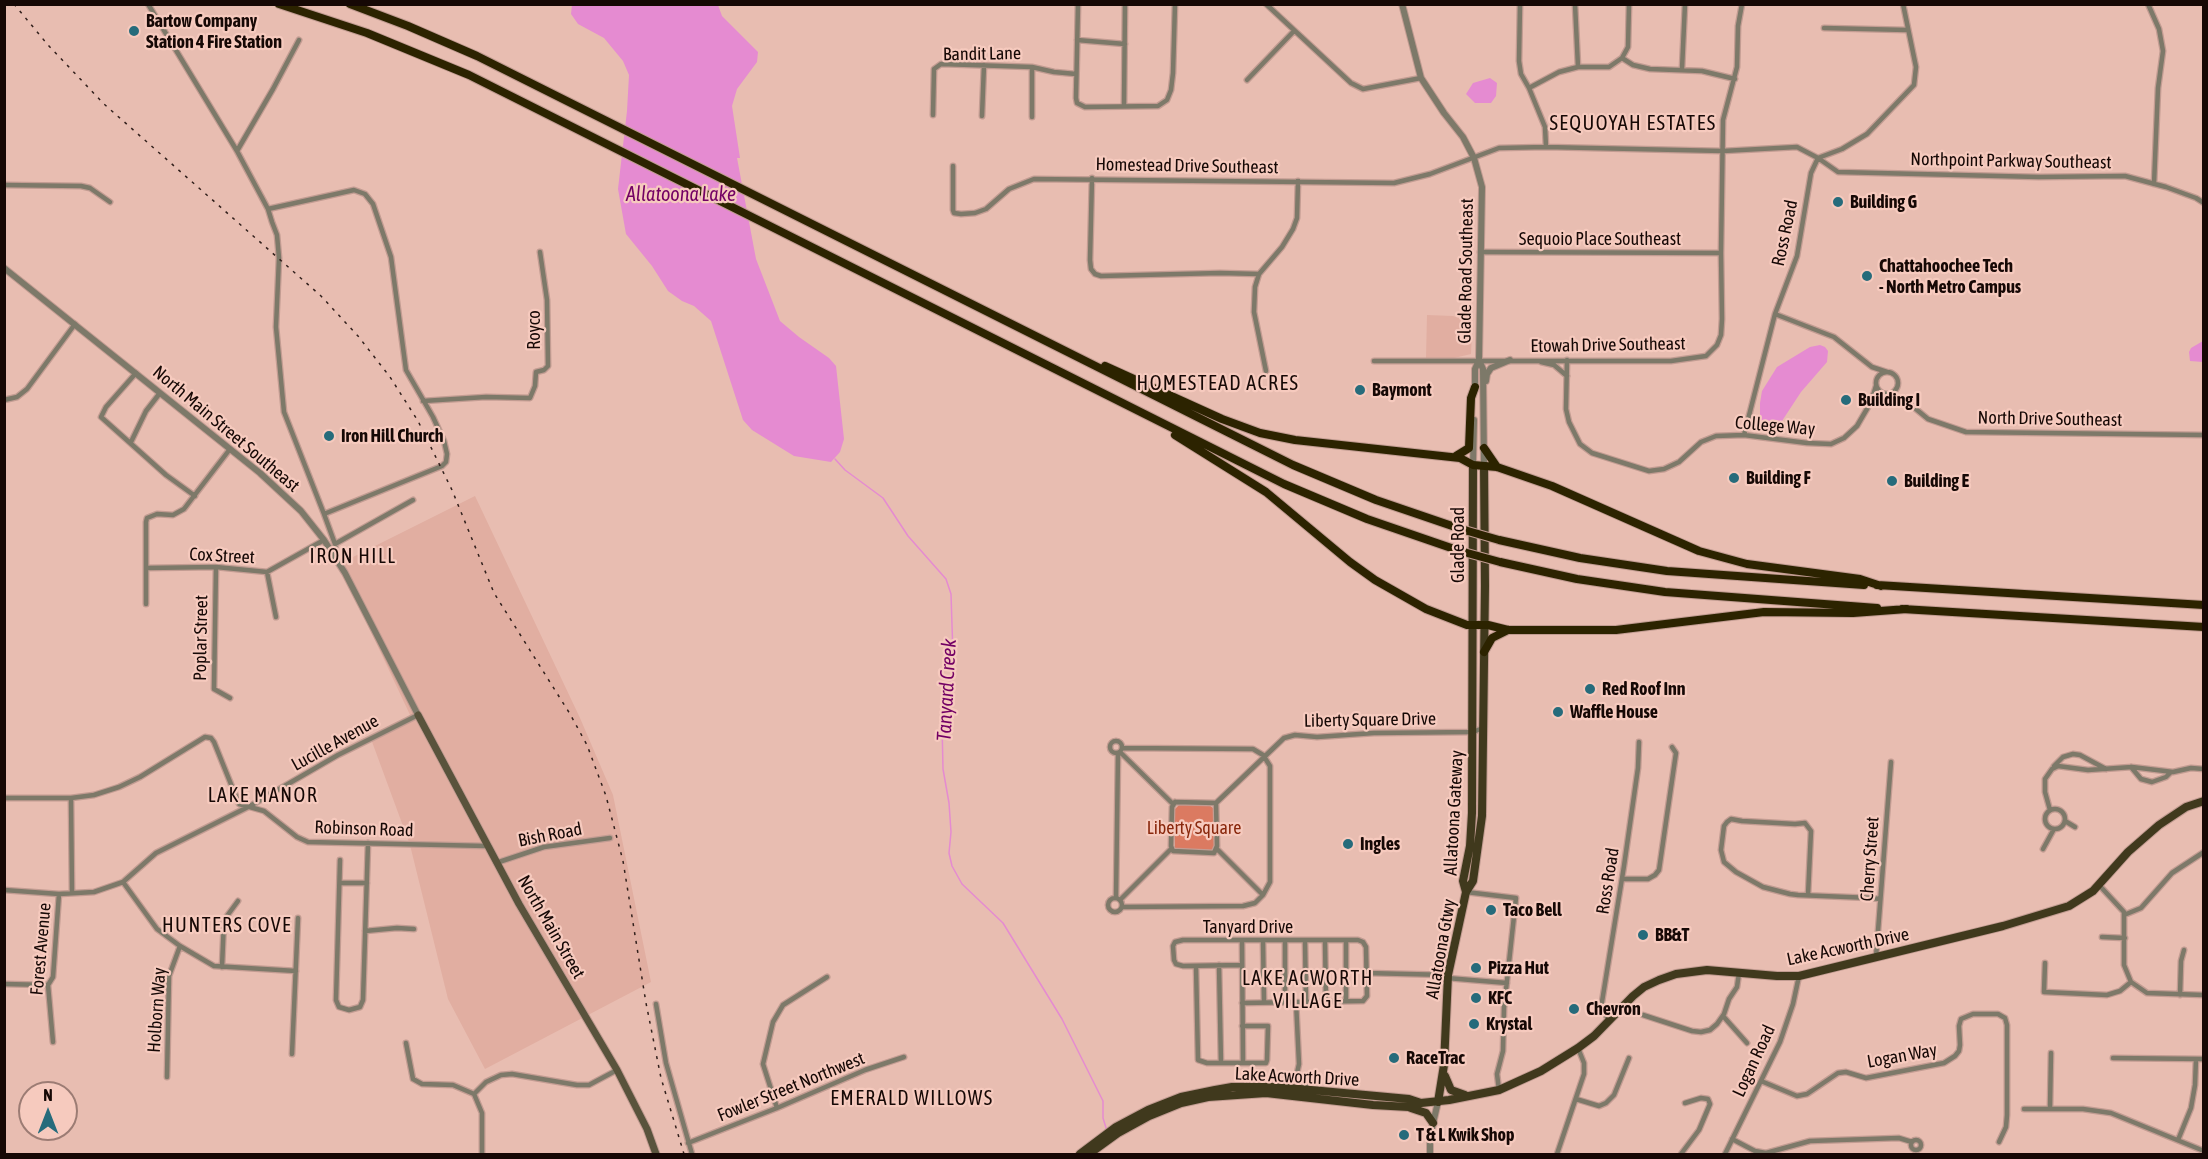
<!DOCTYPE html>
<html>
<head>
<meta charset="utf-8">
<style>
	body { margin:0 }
	#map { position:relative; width:2208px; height:1159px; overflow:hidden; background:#e8bdb1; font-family:"Asap Condensed",sans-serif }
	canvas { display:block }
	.frame { position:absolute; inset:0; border:6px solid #160805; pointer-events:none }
	.north { position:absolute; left:18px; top:1081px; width:60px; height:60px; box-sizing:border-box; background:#f6cabe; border:2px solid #9c7c74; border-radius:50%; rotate:0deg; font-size:16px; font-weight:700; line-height:24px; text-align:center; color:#160805 }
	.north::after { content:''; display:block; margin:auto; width:21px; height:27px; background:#266b7b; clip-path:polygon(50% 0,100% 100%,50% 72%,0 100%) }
</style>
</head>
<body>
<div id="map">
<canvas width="2208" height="1159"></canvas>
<div class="frame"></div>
<div class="north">N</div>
</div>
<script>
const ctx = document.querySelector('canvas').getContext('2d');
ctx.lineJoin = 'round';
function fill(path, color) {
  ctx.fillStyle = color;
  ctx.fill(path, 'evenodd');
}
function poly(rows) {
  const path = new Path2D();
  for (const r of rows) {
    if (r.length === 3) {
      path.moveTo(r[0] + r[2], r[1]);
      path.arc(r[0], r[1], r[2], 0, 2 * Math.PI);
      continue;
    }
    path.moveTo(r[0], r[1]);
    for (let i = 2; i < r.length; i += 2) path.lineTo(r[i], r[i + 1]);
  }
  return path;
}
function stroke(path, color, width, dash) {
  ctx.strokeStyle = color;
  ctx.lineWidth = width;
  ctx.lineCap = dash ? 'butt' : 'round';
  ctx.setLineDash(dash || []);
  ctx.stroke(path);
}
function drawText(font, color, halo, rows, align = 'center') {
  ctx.font = font + ' "Asap Condensed",sans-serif';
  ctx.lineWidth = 4.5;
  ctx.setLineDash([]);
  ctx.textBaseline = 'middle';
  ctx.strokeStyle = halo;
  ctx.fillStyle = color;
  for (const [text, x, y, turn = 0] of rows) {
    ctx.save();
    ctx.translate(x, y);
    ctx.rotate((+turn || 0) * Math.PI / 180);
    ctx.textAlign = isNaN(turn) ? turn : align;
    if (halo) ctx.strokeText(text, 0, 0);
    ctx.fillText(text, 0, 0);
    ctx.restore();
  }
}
fill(poly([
	[1427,315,1453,316,1467,321,1470,324,1472,330,1471,354,1454,358,1426,358],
	[475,496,580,718,613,795,651,982,485,1069,448,999,410,845,371,739,411,717,339,564]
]), '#e1aea1');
fill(poly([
	[1179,805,1209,805,1213,808,1214,847,1212,850,1175,849,1174,810]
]), '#db7a61');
fill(poly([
	[572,5,718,5,722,16,758,52,757,62,737,89,732,106,740,158,737,158,756,259,780,321,799,337,829,358,836,366,844,439,840,452,831,462,794,456,752,430,743,420,711,321,694,306,682,301,668,291,652,266,626,234,618,189,627,111,629,75,623,61,604,38,578,24,571,14],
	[1490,78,1497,83,1496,96,1491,103,1475,103,1466,94,1473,83],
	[2203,341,2203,362,2190,361,2189,352,2191,348],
	[1820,345,1825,347,1828,351,1827,362,1801,392,1782,421,1773,426,1764,425,1760,421,1760,403,1762,391,1777,367,1810,347]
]), '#e58bd1');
stroke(poly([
	[835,459,845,470,883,498,908,536,946,579,951,594,953,656,951,689,943,710,942,724,943,769,949,803,951,832,949,853,952,866,962,884,1003,923,1062,1019,1103,1101,1103,1118,1107,1131],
	[1125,1154,1126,1154]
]), '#e58bd1', 1.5);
const minor = poly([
	[148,4,237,151,268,209,272,222,277,235,279,258,276,327,284,412,324,514,335,544,336,557],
	[1078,4,1076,98,1077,103,1085,107,1158,106,1167,100,1171,90,1173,73,1175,4],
	[1266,4,1351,83,1363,89,1421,78],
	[1520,4,1519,61,1521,74,1529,88],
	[1575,4,1578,67],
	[2148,4,2159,29,2163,51,2158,88,2154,184],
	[1824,28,1907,30],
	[1077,40,1125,44],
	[1622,58,1633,65,1650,69,1702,71,1735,79],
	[1682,69,1685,4],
	[1247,80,1294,31],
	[1124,106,1125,4],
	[933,115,934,69,941,64,1032,67,1054,72,1076,74],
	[982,116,984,65],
	[1032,117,1032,67],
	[1546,147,1545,127,1529,88,1559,72,1578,67,1609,67,1622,58,1628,47,1629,4],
	[237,151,273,89,299,40],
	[1818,158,1842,149,1867,134,1914,85,1916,67,1903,4],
	[953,166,953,210,954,213,961,214,975,213,986,209,1009,189,1034,179,1394,183,1430,174,1499,148,1546,147,1723,151,1797,147,1818,158,1838,172,2039,177,2125,176,2166,187,2196,198,2204,203],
	[1092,178,1090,260,1091,269,1095,274,1101,276,1220,273,1259,274],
	[4,185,81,186,90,188,110,202],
	[268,209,354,190,365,194,373,204,391,257,406,370,433,417,444,441,447,454,446,462,442,466,324,514],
	[1480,252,1721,253],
	[1775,314,1834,337,1872,367,1887,372],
	[1567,360,1566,409,1569,422,1580,444,1592,453,1649,471,1664,469,1679,462,1701,442,1716,436,1744,435,1807,443,1831,444,1844,438,1857,426,1871,402,1876,386],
	[1374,361,1671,361,1706,356,1717,345,1721,335,1722,319,1721,253,1723,120,1737,67,1738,26,1742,4],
	[1541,362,1554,365,1567,376],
	[1266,371,1254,312,1255,287,1259,274,1282,247,1293,229,1297,218,1298,181],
	[1887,383,11],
	[136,373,106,407,101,417,166,475,195,496],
	[1889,395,1905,400,1928,419,1966,432,2204,435],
	[4,400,17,397,27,389,75,324],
	[423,401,486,397,530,398,535,386,536,372,544,370,548,366,547,300,540,252],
	[1744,435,1775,314,1797,256,1811,173,1818,158],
	[131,442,146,411,160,393],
	[335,544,413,500],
	[216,567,214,689,230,698],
	[146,568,216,567,267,572,324,540],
	[267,572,276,617],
	[146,604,146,522,147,518,157,514,173,515,184,509,230,449],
	[1116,747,6],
	[1120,752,1173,804],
	[2054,766,2063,757,2073,754,2080,755,2106,769],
	[2131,767,2141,779,2152,782,2166,777,2171,772],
	[4,798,71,798,94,795,119,787,140,777,205,737,211,738,214,742,239,804,264,811,297,837,308,842,487,846],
	[71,798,72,892],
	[1175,802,1216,803,1217,846,1214,853,1173,851,1171,846,1172,807,1175,802],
	[1216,803,1284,738,1295,735,1317,737,1374,733,1473,732,1483,728],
	[2055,819,10],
	[2050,810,2045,792,2045,779,2052,769,2058,766,2088,770,2132,767,2173,772,2191,768,2204,769],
	[2065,821,2075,827],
	[1217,849,1263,895],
	[2043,849,2054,829],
	[340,860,336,1000,339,1007,349,1010,360,1007,363,1000,368,843],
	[496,863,544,847,610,838],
	[1622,879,1648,879,1655,875,1659,870,1676,753,1672,747],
	[123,882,157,929,180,946,214,966,296,971],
	[340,883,367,883],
	[2099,885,2124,912,2124,965,2131,982,2147,993,2204,995],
	[4,890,59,894,94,892,123,882,156,853,250,806,338,755,418,715],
	[1466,892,1516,898,1504,1008,1503,1051,1497,1074,1499,1090],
	[1808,895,1811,831,1805,823,1795,824,1742,821,1731,819,1727,822,1724,826,1721,850,1724,862,1736,872,1763,887,1790,894,1798,895,1871,898,1880,899],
	[1116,898,1118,753],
	[1115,905,7],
	[1120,900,1171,849],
	[1122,907,1243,906,1255,903,1263,895,1270,882,1270,766,1263,755,1253,749,1122,748],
	[2124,915,2141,908,2172,873,2204,852],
	[365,931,397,928,414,929],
	[2102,937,2125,938],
	[1242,940,1243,1063],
	[1346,940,1346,1001],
	[1263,941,1264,1002],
	[1305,941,1306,1002],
	[1325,941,1326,1002],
	[1876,957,1891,762],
	[2045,963,2044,992,2107,995,2120,991,2131,982],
	[1219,965,1221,1063],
	[1242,965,1183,966,1176,964,1174,960,1173,946,1175,942,1183,940,1358,940,1363,942,1366,947,1367,996,1363,1001,1242,1003],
	[1196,966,1198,1060,1207,1063,1266,1063,1267,1060,1268,1026,1242,1026],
	[222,967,224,920,238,901],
	[1366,973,1448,975],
	[1447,978,1507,983],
	[4,984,48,985],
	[2180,995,2181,961,2184,950],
	[1285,1002,1285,941],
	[656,1004,666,1063,692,1154],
	[1643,1015,1692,1031,1701,1032,1710,1030,1717,1024,1724,1014,1729,999,1737,987,1739,973],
	[1723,1016,1747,1043],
	[1609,1020,1601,1008,1624,866,1638,768,1639,742],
	[53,1042,48,985,53,977,59,894],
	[406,1043,413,1079,422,1084,453,1085,474,1094,482,1113,482,1154],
	[292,1054,298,918],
	[2113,1058,2204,1059],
	[1297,1073,1307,1088],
	[167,1077,169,976,180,946],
	[1761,1081,1797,1096,1807,1094,1838,1073,1846,1072,1866,1078,1944,1063,1955,1056,1959,1051,1960,1045,1959,1026,1961,1019,1973,1014,1998,1014,2005,1018,2007,1025,2007,1115,2006,1127,1999,1142],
	[1284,1086,1297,1073,1299,1064,1296,1002],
	[474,1094,486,1082,501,1075,512,1074,577,1085,589,1085,617,1070],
	[1576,1099,1599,1106,1606,1103,1614,1095,1629,1058],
	[777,1108,763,1064,773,1022,783,1005,827,977],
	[2050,1108,2051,1053],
	[2024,1109,2083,1109,2111,1113,2204,1151],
	[1732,1139,1755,1151,1766,1153,1810,1141,1899,1138,1912,1142],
	[2178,1140,2191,1108,2195,1085,2196,1059],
	[1916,1145,5],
	[688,1143,777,1108,865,1070,904,1057],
	[1557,1154,1584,1074,1584,1063,1578,1048],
	[1681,1154,1699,1130,1710,1104,1708,1099,1701,1098,1685,1103],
	[1725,1154,1780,1042,1793,1004,1799,976]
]);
const tertiary = poly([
	[1402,4,1421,78,1444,113,1463,137,1474,158,1482,187,1479,360,1483,369,1484,466],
	[4,268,260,473,301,511,324,540,345,573,418,715],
	[1486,381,1487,374,1491,368,1510,360],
	[1475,389,1475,369,1479,360],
	[1473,465,1474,420],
	[1430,1154,1430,1136,1438,1102]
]);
const secondary = poly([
	[418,715,519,904,617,1070,647,1129,656,1154]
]);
const primary = poly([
	[1466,892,1463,881,1470,846,1472,813,1473,465],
	[1445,1076,1451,1090,1465,1095],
	[1438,1102,1444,1065,1448,975,1466,892,1473,881,1482,816,1485,586,1484,466],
	[1411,1108,1426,1113,1433,1123],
	[1080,1154,1116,1127,1148,1110,1181,1097,1215,1090,1232,1087,1278,1087,1409,1099,1421,1103],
	[1089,1154,1118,1133,1149,1116,1181,1103,1208,1097,1266,1093,1373,1105,1409,1107,1421,1103,1449,1100,1499,1090,1541,1071,1578,1048,1594,1036,1633,996,1644,987,1659,980,1676,974,1707,970,1777,976,1799,976,2003,926,2069,906,2093,891,2128,852,2159,825,2186,807,2204,801]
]);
const motorway = poly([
	[279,4,367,33,469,75,1284,484,1367,519,1460,551],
	[350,4,408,26,477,56,1293,465,1376,500,1461,529],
	[1105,366,1222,419,1260,433,1295,440,1460,458,1473,465,1497,467,1552,486,1699,551,1747,564,1860,579,1881,586],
	[1175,435,1266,492,1350,562,1375,580,1426,609,1467,625,1488,625,1508,630,1616,630,1764,612,1853,613,1907,609],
	[1484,448,1497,467],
	[1456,456,1469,448,1471,398,1475,387],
	[1499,540,1580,558,1667,571,1864,585],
	[1500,562,1577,579,1665,592,1877,608],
	[1877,585,2204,605],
	[1902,609,2204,627],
	[1484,652,1492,638,1508,630]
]);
stroke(minor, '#c29c92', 7);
stroke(tertiary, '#c29c92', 8);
stroke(secondary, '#c29c92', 9);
stroke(primary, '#c29c92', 10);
stroke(motorway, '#c29c92', 10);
stroke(minor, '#7d7969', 4.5);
stroke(tertiary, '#7d7969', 6);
stroke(secondary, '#59533c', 7);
stroke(primary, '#40391d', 8);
stroke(motorway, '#2c2300', 8);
stroke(poly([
	[14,4,48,45,104,104,321,296,358,336,390,377,418,421,452,490,494,593,570,714,587,745,606,796,623,861,646,1003,661,1078,684,1154]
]), '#32201c', 1.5, [3, 6]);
const motorwayBridge = poly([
	[1461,529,1499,540],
	[1460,551,1500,562]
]);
stroke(motorwayBridge, '#c29c92', 10, []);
stroke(motorwayBridge, '#2c2300', 8);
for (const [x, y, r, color] of [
	[134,31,6,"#266b7b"],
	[1838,202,6,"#266b7b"],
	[1867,276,6,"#266b7b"],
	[1360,390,6,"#266b7b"],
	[1846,400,6,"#266b7b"],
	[329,436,6,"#266b7b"],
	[1734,478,6,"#266b7b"],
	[1892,481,6,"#266b7b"],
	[1590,689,6,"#266b7b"],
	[1558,712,6,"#266b7b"],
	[1348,844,6,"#266b7b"],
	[1491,910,6,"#266b7b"],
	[1643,935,6,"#266b7b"],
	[1476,968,6,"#266b7b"],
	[1476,998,6,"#266b7b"],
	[1574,1009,6,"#266b7b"],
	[1474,1024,6,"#266b7b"],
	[1394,1058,6,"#266b7b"],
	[1404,1135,6,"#266b7b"]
]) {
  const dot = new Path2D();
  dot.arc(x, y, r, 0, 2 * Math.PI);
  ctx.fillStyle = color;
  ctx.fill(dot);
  stroke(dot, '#f6cabe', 2);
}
drawText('bold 18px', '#160805', '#f6cabe', [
	["Bartow Company",146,21],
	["Station 4 Fire Station",146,42],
	["Building G",1850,202],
	["Chattahoochee Tech",1879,266],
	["- North Metro Campus",1879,287],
	["Baymont",1372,390],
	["Building I",1858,400],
	["Iron Hill Church",341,436],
	["Building F",1746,478],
	["Building E",1904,481],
	["Red Roof Inn",1602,689],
	["Waffle House",1570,712],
	["Ingles",1360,844],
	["Taco Bell",1503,910],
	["BB&T",1655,935],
	["Pizza Hut",1488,968],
	["KFC",1488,998],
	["Chevron",1586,1009],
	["Krystal",1486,1024],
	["RaceTrac",1406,1058],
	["T & L Kwik Shop",1416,1135]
], 'left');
drawText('18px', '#160805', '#f6cabe', [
	["Bandit Lane",982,54,-1],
	["Northpoint Parkway Southeast",2011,161,1],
	["Homestead Drive Southeast",1187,166,1],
	["Ross Road",1785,233,-78],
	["Sequoio Place Southeast",1600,239],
	["Glade Road Southeast",1466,271,-89],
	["Royco",534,330,-90],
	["Etowah Drive Southeast",1608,345,-1],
	["North Drive Southeast",2050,419,1],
	["College Way",1775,426,5],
	["North Main Street Southeast",226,429,40],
	["Glade Road",1458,545,-90],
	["Cox Street",222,556,3],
	["Poplar Street",201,638,-89],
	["Liberty Square Drive",1370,720,-1],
	["Lucille Avenue",335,743,-29],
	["Allatoona Gateway",1454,813,-87],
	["Robinson Road",364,829,2],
	["Bish Road",550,835,-11],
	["Cherry Street",1870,859,-86],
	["Ross Road",1608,881,-81],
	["North Main Street",551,927,60],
	["Tanyard Drive",1248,927],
	["Lake Acworth Drive",1848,947,-12],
	["Forest Avenue",41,949,-85],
	["Allatoona Gtwy",1441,949,-80],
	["Holborn Way",157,1010,-86],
	["Logan Way",1902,1056,-10],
	["Logan Road",1754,1061,-65],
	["Lake Acworth Drive",1297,1077,3],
	["Fowler Street Northwest",791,1087,-22]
]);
drawText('18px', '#89280d', '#f6cabe', [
	["Liberty Square",1194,828]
]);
ctx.letterSpacing = '1.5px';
drawText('20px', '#160805', '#f6cabe', [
	["SEQUOYAH ESTATES",1633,124],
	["HOMESTEAD ACRES",1218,384],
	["IRON HILL",353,557],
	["LAKE MANOR",263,796],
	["HUNTERS COVE",227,926],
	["LAKE ACWORTH",1308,979],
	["VILLAGE",1308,1002],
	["EMERALD WILLOWS",912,1099]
]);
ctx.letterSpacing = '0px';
drawText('italic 20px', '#730064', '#f6cabe', [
	["Allatoona Lake",681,195],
	["Tanyard Creek",947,690,-87]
]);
</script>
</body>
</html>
